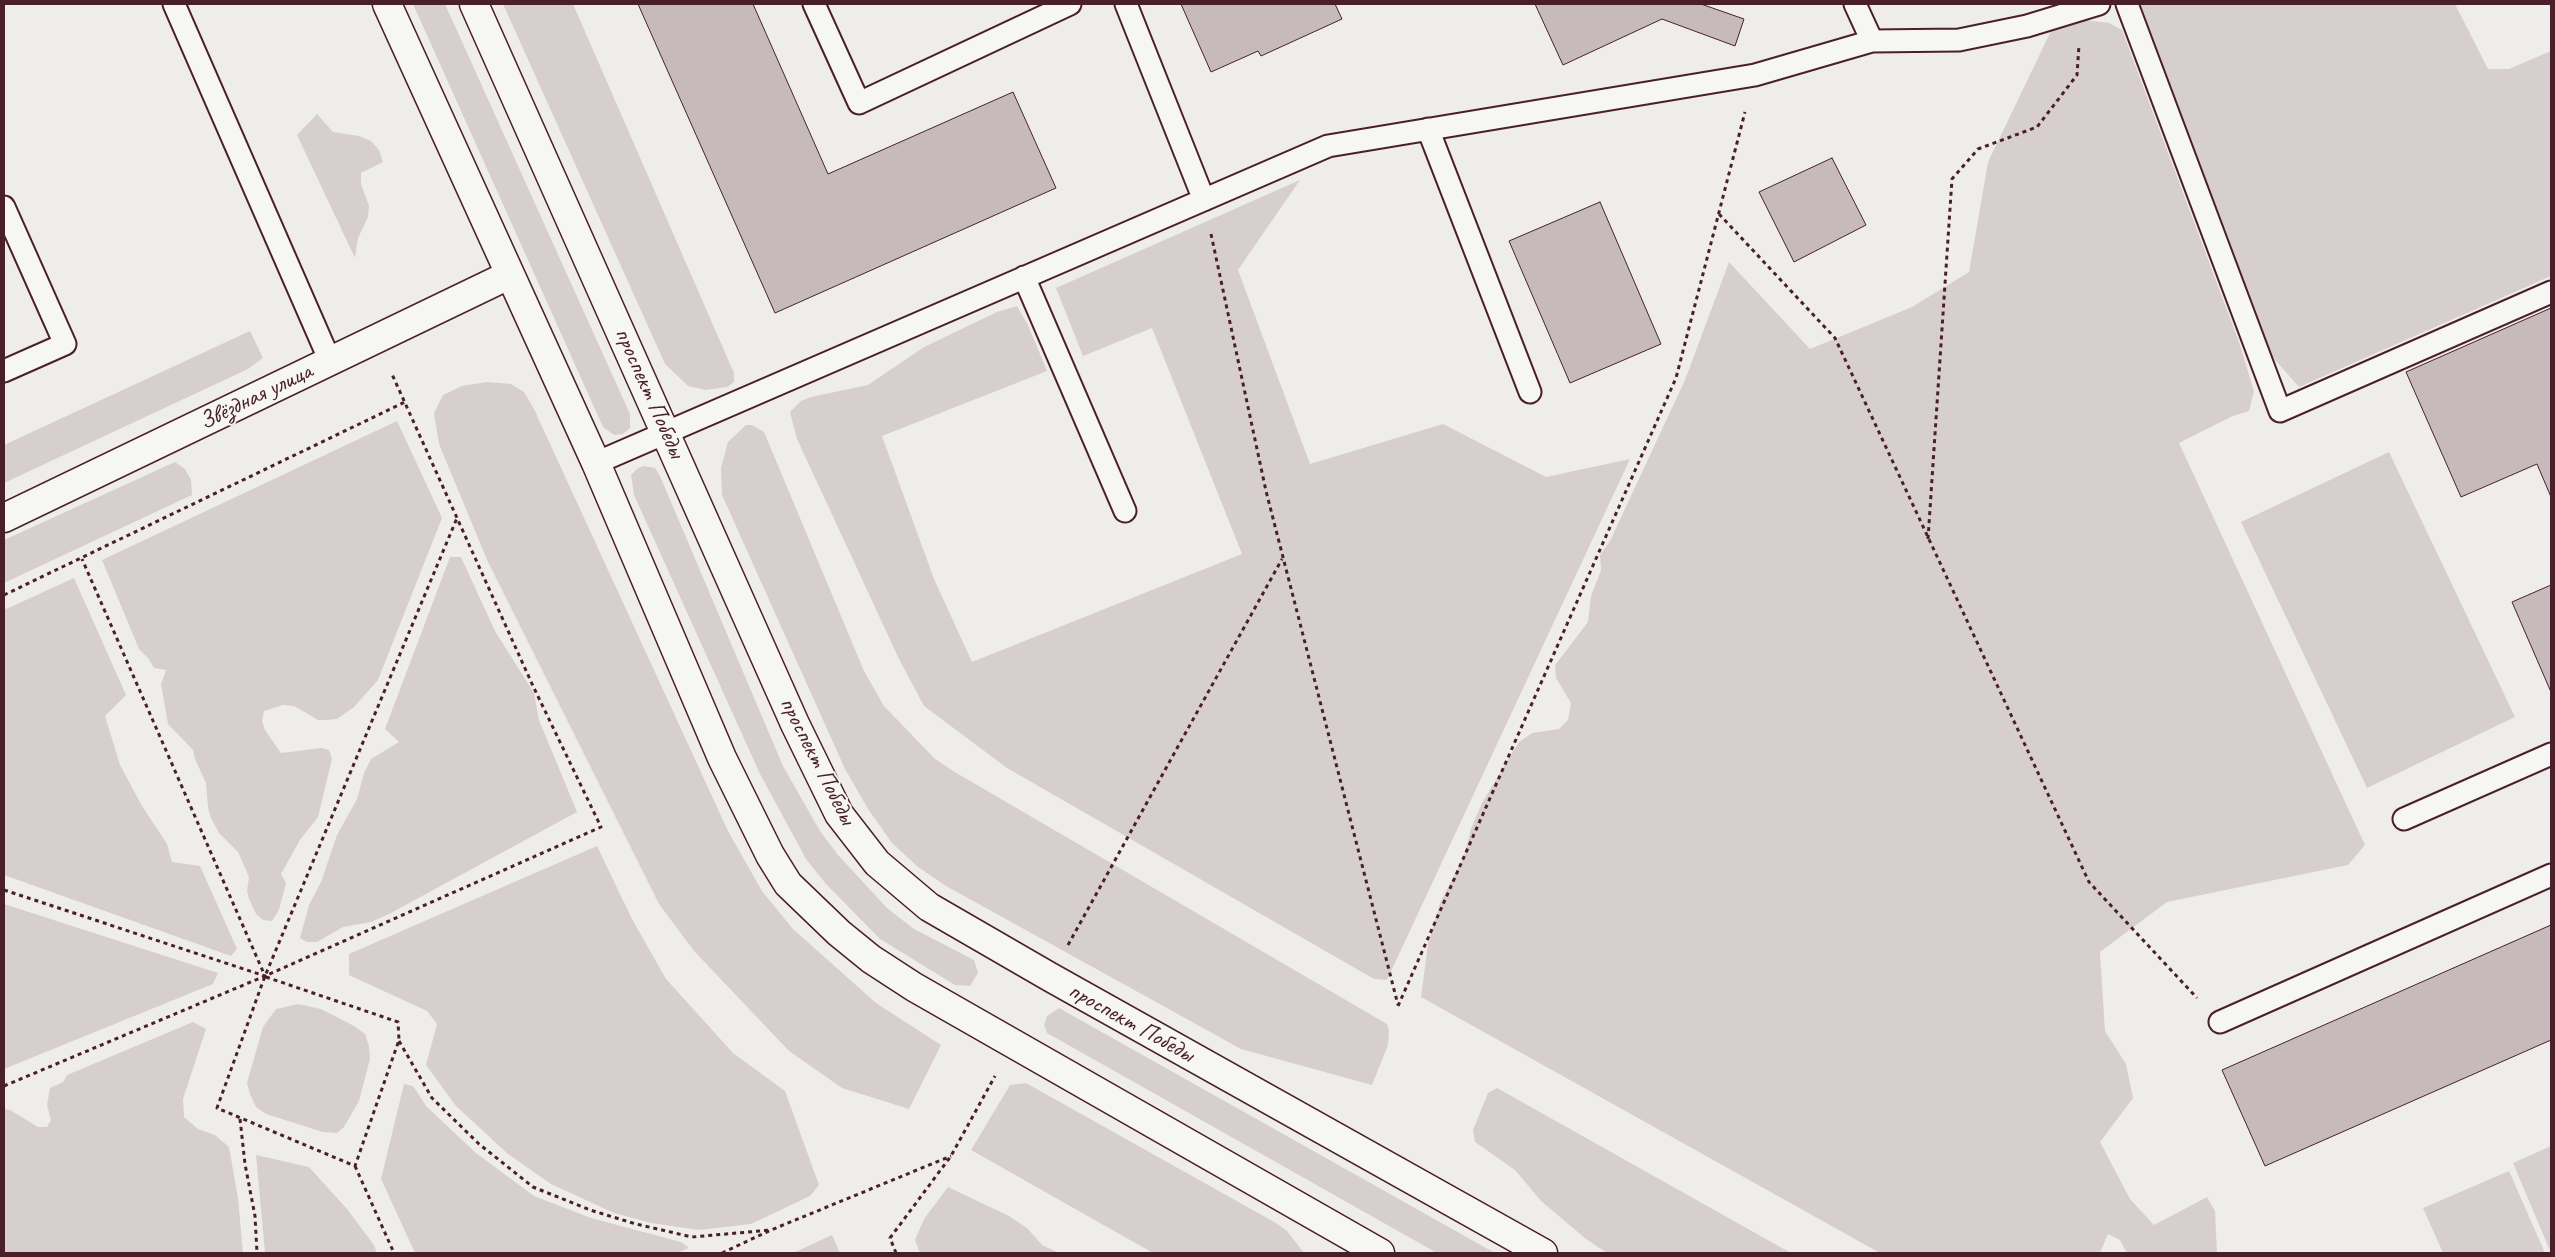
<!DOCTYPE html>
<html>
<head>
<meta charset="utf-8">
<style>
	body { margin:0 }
	#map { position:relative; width:2555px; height:1257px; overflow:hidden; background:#efedea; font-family:Caveat,sans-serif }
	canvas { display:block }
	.frame { position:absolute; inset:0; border:5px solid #4a1f2b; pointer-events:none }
</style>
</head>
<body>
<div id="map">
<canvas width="2555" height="1257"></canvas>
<div class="frame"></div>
</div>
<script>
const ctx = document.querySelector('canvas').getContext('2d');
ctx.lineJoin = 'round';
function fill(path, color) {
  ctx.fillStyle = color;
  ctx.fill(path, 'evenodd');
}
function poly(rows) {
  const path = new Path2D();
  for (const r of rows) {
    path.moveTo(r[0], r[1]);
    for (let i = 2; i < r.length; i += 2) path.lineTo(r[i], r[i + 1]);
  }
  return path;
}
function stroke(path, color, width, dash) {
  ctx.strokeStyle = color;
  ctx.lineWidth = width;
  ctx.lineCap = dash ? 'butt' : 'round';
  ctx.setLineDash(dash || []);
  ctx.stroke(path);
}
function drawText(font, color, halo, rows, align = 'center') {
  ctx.font = font + ' Caveat,sans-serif';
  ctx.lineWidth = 4;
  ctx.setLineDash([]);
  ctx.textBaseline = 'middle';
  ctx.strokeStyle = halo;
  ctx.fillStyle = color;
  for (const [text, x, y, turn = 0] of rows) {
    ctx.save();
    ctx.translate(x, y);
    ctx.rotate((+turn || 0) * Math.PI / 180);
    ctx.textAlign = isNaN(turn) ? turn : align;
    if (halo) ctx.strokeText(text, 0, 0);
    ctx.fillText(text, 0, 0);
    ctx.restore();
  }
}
fill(poly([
	[413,4,445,4,630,414,630,428,623,434,614,435,603,427],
	[503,4,573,4,734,373,734,382,727,387,706,390,688,386,665,364],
	[2140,4,2455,4,2488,69,2509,69,2551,51,2551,276,2299,387,2269,353,2144,31],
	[2084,20,2109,23,2122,30,2239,342,2254,391,2249,411,2233,416,2179,443,2365,845,2348,865,2167,902,2100,952,2105,1031,2126,1064,2133,1098,2100,1142,2130,1199,2154,1225,2207,1197,2215,1211,2217,1253,2127,1253,2120,1240,2108,1234,2100,1253,1880,1253,1421,997,1428,944,1440,903,1464,856,1471,829,1482,803,1512,753,1519,742,1532,733,1559,729,1568,720,1571,703,1556,678,1555,665,1588,622,1591,596,1601,570,1600,555,1610,541,1685,380,1729,262,1810,349,1912,307,1969,272,1988,162,2051,31],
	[317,114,333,132,359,136,371,141,379,150,383,162,361,173,361,184,369,206,368,217,358,238,355,258,297,135],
	[1300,180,1238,270,1310,464,1443,424,1546,477,1630,459,1387,980,1374,979,1007,768,924,706,899,659,797,439,790,412,801,401,811,397,868,385,924,347,997,312,1017,306,1028,325,1047,371,882,436,934,579,972,662,1242,554,1152,328,1083,356,1056,288],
	[250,331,263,358,248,369,4,483,4,445],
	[487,382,511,384,524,392,534,409,728,831,762,891,793,929,876,1003,941,1045,909,1109,842,1088,789,1051,694,951,659,904,488,562,439,444,434,413,443,395,462,386],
	[397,421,442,518,378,680,354,707,337,719,327,720,318,720,294,706,283,705,264,711,262,721,265,730,281,753,322,748,329,750,332,759,318,817,300,840,281,874,286,883,279,910,272,921,263,920,256,914,249,899,247,891,249,877,238,852,219,833,211,818,208,808,206,783,195,759,193,750,168,724,161,684,166,670,154,668,148,658,139,649,102,560],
	[746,425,752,425,764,432,864,671,884,706,934,758,953,771,1387,1024,1389,1030,1388,1045,1372,1085,1241,1049,946,886,918,867,892,843,868,809,845,769,722,495,721,468,728,442],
	[2389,452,2515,717,2367,788,2241,522],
	[175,462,185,469,191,480,192,495,4,583,4,540],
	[644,466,655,468,660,476,783,766,820,831,838,855,887,908,914,929,974,960,978,973,970,986,955,985,880,939,826,884,806,859,760,774,634,495,631,475,638,468],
	[450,557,461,557,495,631,534,693,539,720,577,812,389,914,371,922,343,927,317,942,307,942,300,938,309,905,321,882,337,835,357,799,364,773,371,759,399,742,385,729],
	[74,578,126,695,105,716,120,765,142,806,167,844,172,862,200,866,237,949,231,956,4,875,4,610],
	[597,846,632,919,666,979,733,1053,785,1091,819,1185,810,1196,751,1224,699,1230,651,1223,614,1213,551,1184,508,1154,456,1106,426,1065,437,1024,427,1011,349,975,349,954],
	[4,904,218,973,213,984,4,1069],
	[298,1004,321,1009,354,1026,365,1034,369,1046,370,1059,359,1101,344,1127,337,1133,323,1132,266,1114,256,1107,250,1094,247,1083,263,1027,276,1009],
	[1059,1008,1495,1253,1437,1253,1047,1033,1044,1025,1047,1016],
	[193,1022,206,1029,183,1099,184,1117,198,1129,215,1135,229,1147,238,1198,243,1253,4,1253,4,1109,10,1110,38,1127,47,1127,51,1120,47,1105,50,1088,63,1082,67,1075],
	[1026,1083,1276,1223,1287,1231,1304,1253,1153,1253,971,1150,1010,1085],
	[404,1084,413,1086,427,1107,476,1153,534,1196,591,1218,681,1242,689,1248,677,1253,415,1253,381,1179],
	[1497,1088,1791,1253,1609,1253,1604,1251,1586,1239,1541,1201,1515,1170,1475,1142,1473,1130,1488,1093],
	[2551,1146,2551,1253,2513,1163],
	[256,1155,309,1167,347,1209,374,1245,377,1253,265,1253],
	[2509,1171,2545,1253,2443,1253,2423,1208],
	[948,1187,1009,1216,1027,1228,1042,1245,1059,1253,920,1253,915,1240,924,1219],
	[832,1235,840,1253,793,1253]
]), '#d7cfce');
const building = poly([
	[638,4,753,4,828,174,1013,92,1056,188,775,313,638,4],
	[1181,4,1335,4,1342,19,1261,56,1258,51,1211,72,1181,4],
	[1535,4,1701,4,1744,19,1735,46,1662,19,1563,65,1535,4],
	[1832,158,1866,225,1794,262,1759,192,1832,158],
	[1600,202,1661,344,1570,383,1509,241,1600,202],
	[2551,308,2551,497,2537,464,2461,497,2406,372,2551,308],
	[2551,585,2551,692,2512,602,2551,585],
	[2551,925,2551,1040,2265,1166,2222,1070,2551,925]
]);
fill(building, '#c6babb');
stroke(building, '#4a1f2b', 1);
const lane = poly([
	[174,4,330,361],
	[814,4,859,103,1070,4],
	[1126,4,1204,200],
	[1855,4,1872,41],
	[2127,4,2280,411,2551,292],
	[1428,129,1530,392],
	[4,207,65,344,4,371],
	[1024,277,1125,511],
	[596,463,1328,146,1755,75,1872,41,1959,40,2027,26,2099,4],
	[2404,819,2551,754],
	[2220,1022,2551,875]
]);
const street = poly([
	[4,518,509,275]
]);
const secondary = poly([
	[387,4,596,463,722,758,770,855,788,884,839,933,871,959,914,987,1380,1253],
	[474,4,795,724,839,814,877,863,929,907,1050,977,1543,1253]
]);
stroke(lane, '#4a1f2b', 25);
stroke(street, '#4a1f2b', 31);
stroke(secondary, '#4a1f2b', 31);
stroke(poly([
	[1719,214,1835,338,2089,882,2197,998],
	[1211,234,1266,491,1398,1005],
	[1928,539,1952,179,1978,149,2037,127,2077,75,2079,45],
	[4,595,405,402],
	[4,890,265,976,82,559],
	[1068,945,1282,559],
	[266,977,398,1022,399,1040,355,1166,217,1108,265,976,457,518],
	[1398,1006,1676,378,1745,112],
	[399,1041,432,1098,479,1144,533,1187,590,1210,636,1224,692,1237,771,1230],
	[4,1086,265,976,601,827,533,686,391,372],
	[240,1119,245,1164,255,1216,257,1253],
	[355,1166,394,1253],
	[722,1253,771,1230,951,1156],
	[896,1253,890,1238,951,1156,995,1076]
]), '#4a1f2b', 3, [4, 4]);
stroke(lane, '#f6f6f2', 21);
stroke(street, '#f6f6f2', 28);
stroke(secondary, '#f6f6f2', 28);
drawText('24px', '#4a1f2b', '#f6f6f2', [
	["проспект Победы",649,393,66],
	["Звёздная улица",256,397,-26],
	["проспект Победы",817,761,63],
	["проспект Победы",1131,1023,29]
]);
</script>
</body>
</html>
